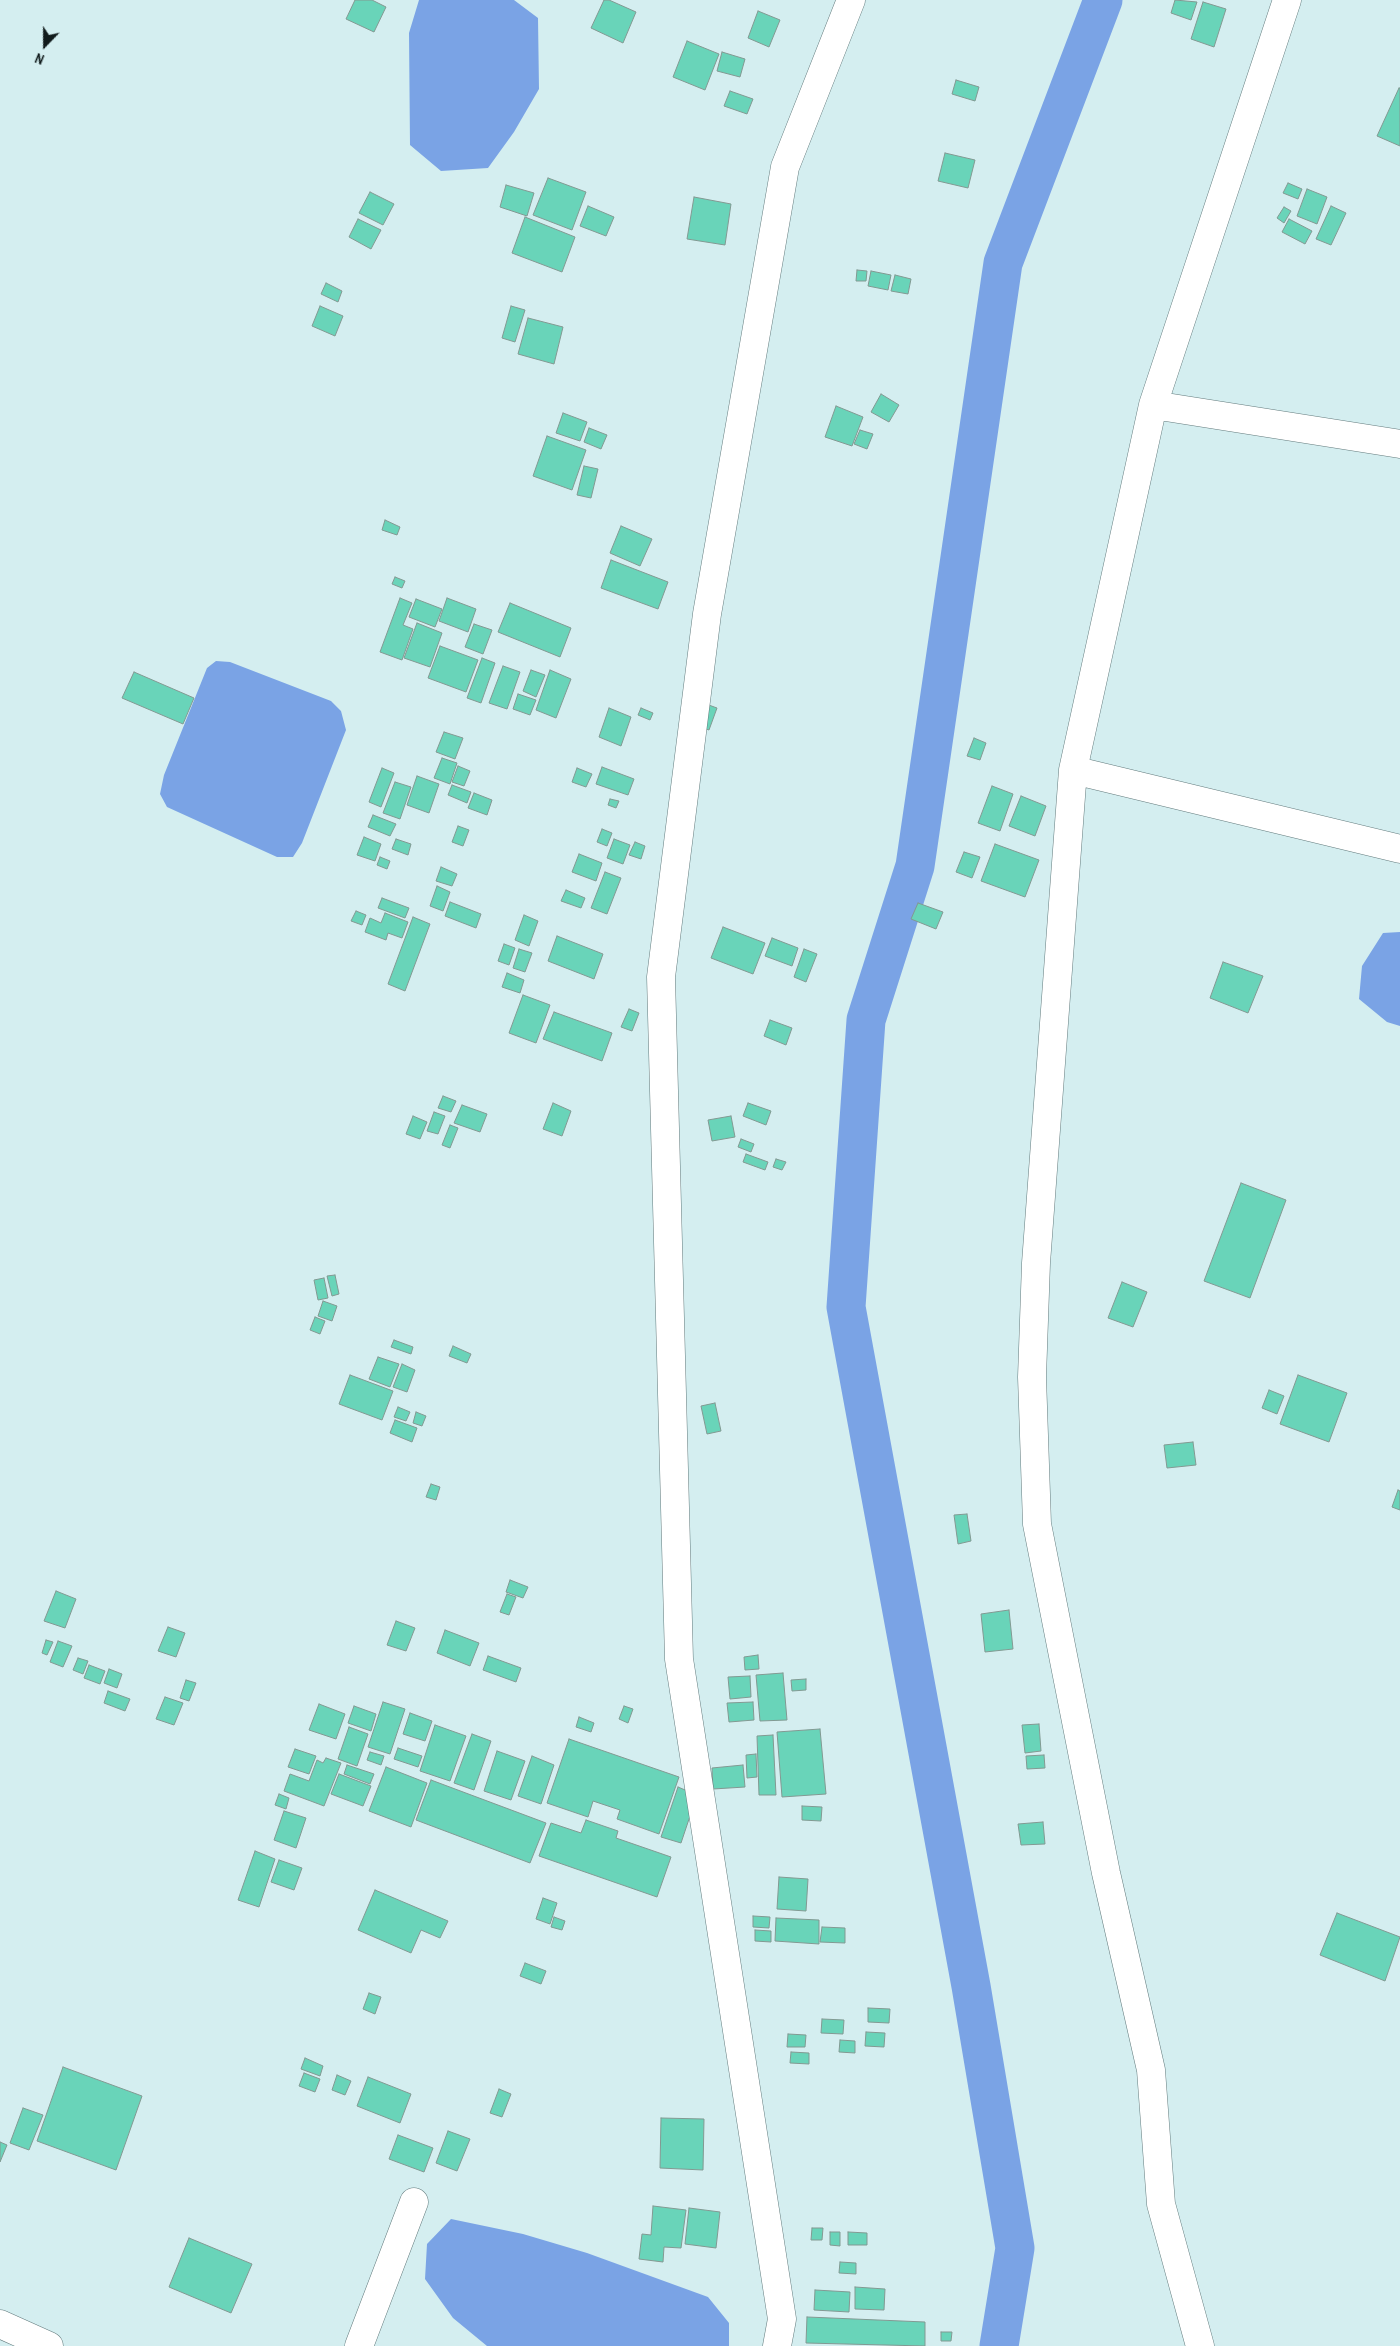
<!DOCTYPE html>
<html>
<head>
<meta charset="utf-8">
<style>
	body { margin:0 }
	#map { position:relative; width:1400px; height:2346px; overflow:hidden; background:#d4eef0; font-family:"Archivo Narrow",sans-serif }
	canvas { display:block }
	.north { position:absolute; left:20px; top:20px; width:50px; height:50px; -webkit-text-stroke:4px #d4eef0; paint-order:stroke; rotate:202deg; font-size:14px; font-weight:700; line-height:20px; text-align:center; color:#111b1c }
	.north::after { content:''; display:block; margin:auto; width:18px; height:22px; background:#111b1c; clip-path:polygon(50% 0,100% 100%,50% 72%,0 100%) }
</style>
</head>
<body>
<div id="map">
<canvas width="1400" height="2346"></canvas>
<div class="north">N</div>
</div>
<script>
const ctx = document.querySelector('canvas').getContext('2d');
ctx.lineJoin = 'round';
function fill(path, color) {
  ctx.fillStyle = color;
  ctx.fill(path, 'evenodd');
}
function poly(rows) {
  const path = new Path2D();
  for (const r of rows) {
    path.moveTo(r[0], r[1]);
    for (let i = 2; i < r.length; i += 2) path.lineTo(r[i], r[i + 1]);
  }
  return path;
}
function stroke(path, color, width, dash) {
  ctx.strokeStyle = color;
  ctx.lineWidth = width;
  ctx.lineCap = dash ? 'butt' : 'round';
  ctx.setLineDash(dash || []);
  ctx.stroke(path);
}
fill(poly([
	[419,0,514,0,538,18,539,89,514,132,488,168,441,171,410,145,409,33],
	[216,661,230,662,331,701,341,711,346,730,302,843,293,857,277,857,167,807,160,794,164,775,207,668],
	[1400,932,1400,1026,1387,1022,1359,999,1362,966,1383,933],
	[451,2219,523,2234,587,2253,708,2297,729,2323,729,2346,487,2346,453,2318,425,2279,427,2244]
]), '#7aa3e5');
stroke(poly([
	[999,2346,1015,2248,971,1986,846,1307,866,1020,915,866,1003,263,1103,0]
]), '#7aa3e5', 39);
const building = poly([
	[355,0,372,0,386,7,374,32,346,19,355,0],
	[604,0,609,0,636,12,623,43,591,28,604,0],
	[1175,0,1197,2,1191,20,1171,13,1175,0],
	[1203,2,1226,9,1214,47,1191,39,1203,2],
	[758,11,780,20,769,47,748,38,758,11],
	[687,41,719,54,705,90,673,77,687,41],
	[722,52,745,59,740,77,717,71,722,52],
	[956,80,979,87,975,101,952,94,956,80],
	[1399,88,1400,88,1400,146,1377,136,1399,88],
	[730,91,753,99,747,114,724,106,730,91],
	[945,153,975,160,968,188,938,181,945,153],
	[548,178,586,192,572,230,533,215,548,178],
	[1288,183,1302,189,1298,199,1283,193,1288,183],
	[506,185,534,193,527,216,500,207,506,185],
	[1307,189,1327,197,1317,224,1297,216,1307,189],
	[370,192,394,204,383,225,359,213,370,192],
	[694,197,731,204,725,245,687,239,694,197],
	[588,206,614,217,606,236,580,226,588,206],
	[1331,206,1346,213,1331,245,1316,239,1331,206],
	[1284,207,1291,211,1284,223,1277,218,1284,207],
	[525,217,575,237,562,272,512,253,525,217],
	[358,219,381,230,371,249,349,237,358,219],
	[1289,219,1312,231,1305,244,1282,232,1289,219],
	[857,270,867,271,866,281,856,281,857,270],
	[871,271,891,275,888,290,868,286,871,271],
	[895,275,911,279,908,294,891,291,895,275],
	[326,283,342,291,338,302,321,294,326,283],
	[320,306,343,316,335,336,312,326,320,306],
	[511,306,525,310,515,342,502,338,511,306],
	[528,318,563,327,554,364,518,354,528,318],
	[881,394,899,405,889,422,871,412,881,394],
	[836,406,863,417,852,446,825,437,836,406],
	[563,413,587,422,580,441,556,433,563,413],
	[589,428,607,435,601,449,584,442,589,428],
	[860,430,873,434,867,449,854,444,860,430],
	[547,436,586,450,572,490,533,476,547,436],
	[584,466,598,469,591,498,577,495,584,466],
	[385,520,400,527,397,535,382,530,385,520],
	[621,526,652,539,640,566,610,553,621,526],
	[611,560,668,582,658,609,601,588,611,560],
	[395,577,405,581,402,588,392,584,395,577],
	[400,598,412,603,403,625,413,629,402,660,380,652,400,598],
	[447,598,476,609,468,632,439,621,447,598],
	[416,599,442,609,435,627,409,617,416,599],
	[510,603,571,628,560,657,498,632,510,603],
	[417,623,442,633,430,667,404,658,417,623],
	[474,624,492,630,483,654,465,647,474,624],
	[440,646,478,660,466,692,428,678,440,646],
	[482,658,495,663,481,703,467,698,482,658],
	[503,666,520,672,507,709,489,703,503,666],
	[531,670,545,675,536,697,523,691,531,670],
	[550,670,571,679,556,718,536,710,550,670],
	[134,672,194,698,183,724,122,698,134,672],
	[518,694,536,700,530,715,513,709,518,694],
	[706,704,717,708,709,730,698,726,706,704],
	[609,708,631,717,621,746,599,737,609,708],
	[641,708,653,713,650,720,638,715,641,708],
	[444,732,463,738,455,759,436,752,444,732],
	[974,738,986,743,980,760,967,756,974,738],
	[442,758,457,763,450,784,434,778,442,758],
	[458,766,470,771,464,786,452,782,458,766],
	[602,767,634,779,628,795,596,784,602,767],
	[382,768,394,773,381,807,369,802,382,768],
	[577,768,592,774,586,787,572,782,577,768],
	[417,776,439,784,429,813,407,805,417,776],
	[395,782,411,787,400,819,383,813,395,782],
	[452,785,471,792,467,803,448,795,452,785],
	[992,786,1013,794,1000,831,978,823,992,786],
	[474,793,492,800,487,815,468,808,474,793],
	[1021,796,1046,806,1035,836,1009,826,1021,796],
	[610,799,619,801,616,808,608,805,610,799],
	[373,815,396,824,390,836,368,827,373,815],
	[458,826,469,830,463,846,452,842,458,826],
	[602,829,612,833,607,846,597,842,602,829],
	[364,837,381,844,375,861,357,855,364,837],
	[396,839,411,844,408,855,392,849,396,839],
	[614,839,630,845,623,864,607,858,614,839],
	[635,842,645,846,641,859,629,855,635,842],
	[995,844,1039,860,1025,897,981,881,995,844],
	[964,852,980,857,972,878,956,872,964,852],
	[579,854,602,863,596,881,572,872,579,854],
	[380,857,390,861,387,869,377,865,380,857],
	[441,867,457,874,452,886,436,881,441,867],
	[605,872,621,878,607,914,591,908,605,872],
	[437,886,450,892,443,911,430,906,437,886],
	[566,890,585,898,581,908,561,901,566,890],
	[382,898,409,908,405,918,378,908,382,898],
	[450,902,481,914,476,928,445,916,450,902],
	[918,903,943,912,936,929,911,919,918,903],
	[356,911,366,915,362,925,351,921,356,911],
	[385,913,408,922,402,938,388,933,386,940,365,932,370,918,381,923,385,913],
	[524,915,538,921,529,946,515,940,524,915],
	[413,917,430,924,405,991,388,984,413,917],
	[723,927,765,943,753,974,711,958,723,927],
	[557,936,603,954,594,979,548,961,557,936],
	[772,938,798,948,792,966,765,956,772,938],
	[504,944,515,948,509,965,498,961,504,944],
	[519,949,532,953,525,972,513,968,519,949],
	[804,949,817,954,806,982,794,977,804,949],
	[1223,962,1263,976,1248,1013,1210,998,1223,962],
	[507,973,524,980,520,993,502,987,507,973],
	[523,995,550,1005,536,1043,509,1033,523,995],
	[629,1009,639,1013,632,1031,621,1027,629,1009],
	[554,1012,612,1033,602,1061,543,1039,554,1012],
	[770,1020,792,1028,786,1045,764,1036,770,1020],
	[443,1096,456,1101,451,1112,438,1108,443,1096],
	[553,1103,571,1111,562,1136,543,1129,553,1103],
	[748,1103,771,1111,766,1125,743,1116,748,1103],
	[462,1105,487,1114,480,1132,454,1123,462,1105],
	[434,1112,445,1116,438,1134,427,1131,434,1112],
	[413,1116,427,1122,420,1139,406,1134,413,1116],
	[731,1116,735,1137,712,1141,708,1120,731,1116],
	[450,1125,458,1128,450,1148,442,1145,450,1125],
	[741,1139,754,1144,751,1152,738,1147,741,1139],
	[746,1154,768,1162,765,1170,743,1162,746,1154],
	[776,1159,786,1162,782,1170,773,1167,776,1159],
	[1241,1183,1286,1200,1250,1298,1204,1281,1241,1183],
	[335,1275,339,1294,332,1296,327,1276,335,1275],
	[324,1278,328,1298,318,1300,314,1280,324,1278],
	[1122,1282,1147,1292,1133,1327,1108,1318,1122,1282],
	[323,1301,337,1306,332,1321,318,1316,323,1301],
	[315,1317,325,1321,320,1334,310,1330,315,1317],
	[394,1340,413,1347,411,1354,391,1347,394,1340],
	[453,1346,471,1354,467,1363,449,1356,453,1346],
	[378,1357,399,1364,390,1387,369,1379,378,1357],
	[402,1364,415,1370,407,1392,393,1387,402,1364],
	[350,1375,393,1391,382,1420,339,1404,350,1375],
	[1298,1375,1347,1393,1329,1442,1280,1424,1298,1375],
	[1269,1390,1284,1396,1277,1414,1262,1408,1269,1390],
	[715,1403,721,1431,707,1434,701,1406,715,1403],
	[398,1407,410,1412,406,1421,394,1417,398,1407],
	[416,1412,426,1416,422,1426,413,1423,416,1412],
	[395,1420,417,1428,412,1442,390,1433,395,1420],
	[1193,1442,1196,1465,1167,1468,1164,1445,1193,1442],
	[431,1484,440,1487,436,1500,426,1497,431,1484],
	[1398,1490,1400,1491,1400,1510,1392,1507,1398,1490],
	[967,1514,971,1541,958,1544,954,1515,967,1514],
	[510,1580,528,1587,523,1598,506,1592,510,1580],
	[56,1591,76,1599,65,1628,44,1621,56,1591],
	[507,1594,516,1597,509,1615,500,1612,507,1594],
	[1009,1610,1013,1649,985,1652,981,1614,1009,1610],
	[396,1621,415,1628,406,1651,387,1645,396,1621],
	[168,1627,185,1633,176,1657,158,1651,168,1627],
	[445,1630,479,1643,470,1666,437,1653,445,1630],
	[46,1640,53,1642,47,1655,42,1653,46,1640],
	[58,1641,72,1646,63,1667,50,1662,58,1641],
	[758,1655,759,1669,745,1670,744,1657,758,1655],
	[488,1656,521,1668,516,1682,483,1670,488,1656],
	[78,1658,88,1661,83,1674,73,1670,78,1658],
	[89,1665,105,1671,100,1684,84,1678,89,1665],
	[109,1669,122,1674,117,1688,104,1683,109,1669],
	[783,1673,787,1720,760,1721,756,1675,783,1673],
	[750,1676,751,1697,730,1699,728,1677,750,1676],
	[806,1679,806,1690,792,1691,791,1680,806,1679],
	[186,1680,196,1683,189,1701,180,1698,186,1680],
	[108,1691,130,1699,125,1711,104,1703,108,1691],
	[165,1697,183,1703,174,1725,156,1719,165,1697],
	[383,1702,405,1709,390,1754,368,1747,383,1702],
	[753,1702,754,1720,729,1722,727,1703,753,1702],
	[319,1704,345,1714,336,1739,309,1730,319,1704],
	[354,1706,376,1714,371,1731,348,1723,354,1706],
	[624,1706,633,1709,628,1723,619,1719,624,1706],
	[410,1713,432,1721,425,1741,403,1734,410,1713],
	[579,1717,594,1723,591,1732,576,1727,579,1717],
	[1039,1724,1041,1751,1025,1753,1022,1725,1039,1724],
	[435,1725,466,1736,450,1781,420,1771,435,1725],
	[349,1727,368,1734,357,1766,338,1759,349,1727],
	[820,1729,826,1794,782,1797,777,1732,820,1729],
	[472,1734,491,1741,474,1790,454,1783,472,1734],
	[773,1735,776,1795,759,1795,757,1736,773,1735],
	[569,1739,679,1777,659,1834,617,1819,620,1810,593,1801,588,1817,547,1803,569,1739],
	[398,1748,422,1756,418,1767,394,1759,398,1748],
	[295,1749,316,1756,309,1774,288,1767,295,1749],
	[497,1751,525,1761,511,1800,484,1791,497,1751],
	[370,1752,384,1756,381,1765,367,1760,370,1752],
	[756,1754,757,1777,747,1778,746,1755,756,1754],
	[1044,1755,1045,1768,1027,1769,1026,1756,1044,1755],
	[532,1756,554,1765,541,1804,518,1796,532,1756],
	[326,1758,341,1763,324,1806,284,1791,290,1774,309,1781,317,1760,323,1763,326,1758],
	[347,1765,374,1774,370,1784,344,1774,347,1765],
	[743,1765,745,1787,713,1789,712,1768,743,1765],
	[386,1767,427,1783,411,1827,369,1811,386,1767],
	[339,1774,371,1786,363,1806,331,1794,339,1774],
	[431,1780,546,1823,530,1863,416,1820,431,1780],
	[678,1787,697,1795,681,1843,661,1837,678,1787],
	[279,1794,289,1798,286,1809,275,1805,279,1794],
	[802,1806,822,1807,821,1821,802,1820,802,1806],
	[284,1811,306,1818,296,1848,274,1840,284,1811],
	[586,1820,618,1831,616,1838,671,1857,657,1897,539,1856,551,1823,581,1833,586,1820],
	[1043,1822,1045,1844,1021,1845,1018,1824,1043,1822],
	[255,1851,275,1859,259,1907,238,1900,255,1851],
	[279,1860,302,1868,294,1890,271,1882,279,1860],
	[779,1877,808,1879,806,1911,777,1909,779,1877],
	[375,1890,448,1921,440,1938,421,1930,411,1953,358,1930,375,1890],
	[543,1898,557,1903,550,1924,536,1919,543,1898],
	[1337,1913,1400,1937,1385,1981,1320,1955,1337,1913],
	[753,1916,770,1917,769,1928,753,1927,753,1916],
	[554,1917,565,1921,562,1930,551,1927,554,1917],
	[776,1918,819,1920,819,1944,775,1941,776,1918],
	[822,1927,845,1928,845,1943,820,1942,822,1927],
	[755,1930,771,1931,771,1942,755,1941,755,1930],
	[525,1963,546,1971,541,1984,520,1976,525,1963],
	[369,1993,381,1997,375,2014,363,2009,369,1993],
	[868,2008,890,2009,889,2023,868,2022,868,2008],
	[822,2019,844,2020,843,2034,821,2033,822,2019],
	[866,2032,885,2033,884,2047,865,2046,866,2032],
	[788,2034,806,2035,805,2047,787,2047,788,2034],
	[840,2040,855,2041,855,2053,839,2052,840,2040],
	[791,2052,809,2053,809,2064,790,2063,791,2052],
	[305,2058,323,2066,320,2076,301,2069,305,2058],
	[63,2067,142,2096,116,2170,37,2141,63,2067],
	[304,2073,320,2079,315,2092,299,2086,304,2073],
	[337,2075,351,2081,345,2095,332,2090,337,2075],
	[368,2077,411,2094,400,2123,357,2106,368,2077],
	[499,2089,511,2094,502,2117,490,2113,499,2089],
	[23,2108,43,2115,29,2150,10,2143,23,2108],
	[661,2118,704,2119,703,2170,660,2168,661,2118],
	[448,2131,470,2139,457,2171,436,2163,448,2131],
	[398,2135,433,2148,424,2172,389,2159,398,2135],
	[0,2142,7,2145,0,2162,0,2142],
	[653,2206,686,2210,681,2248,664,2247,663,2262,639,2259,642,2234,651,2235,653,2206],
	[689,2208,720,2212,716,2248,685,2244,689,2208],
	[812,2228,823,2228,822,2240,811,2240,812,2228],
	[830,2232,840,2232,840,2246,830,2245,830,2232],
	[848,2232,867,2233,867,2245,848,2245,848,2232],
	[189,2238,252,2264,231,2313,169,2287,189,2238],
	[840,2262,856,2263,856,2274,839,2273,840,2262],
	[855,2287,885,2289,884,2310,855,2309,855,2287],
	[815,2290,850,2292,849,2312,814,2310,815,2290],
	[807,2317,925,2322,925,2346,806,2343,807,2317],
	[941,2332,952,2332,951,2341,941,2341,941,2332]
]);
fill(building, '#69d4b9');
stroke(building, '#829992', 1);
const minor = poly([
	[1153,405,1400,444],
	[1073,770,1400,849],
	[0,2324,49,2346],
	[359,2346,414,2202],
	[777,2346,782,2319,679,1659,661,977,707,614,785,167,851,0],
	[1200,2346,1161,2204,1151,2070,1106,1873,1037,1524,1032,1377,1036,1263,1073,770,1153,405,1287,0]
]);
stroke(minor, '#637b7d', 29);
stroke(minor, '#fff', 28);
</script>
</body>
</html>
